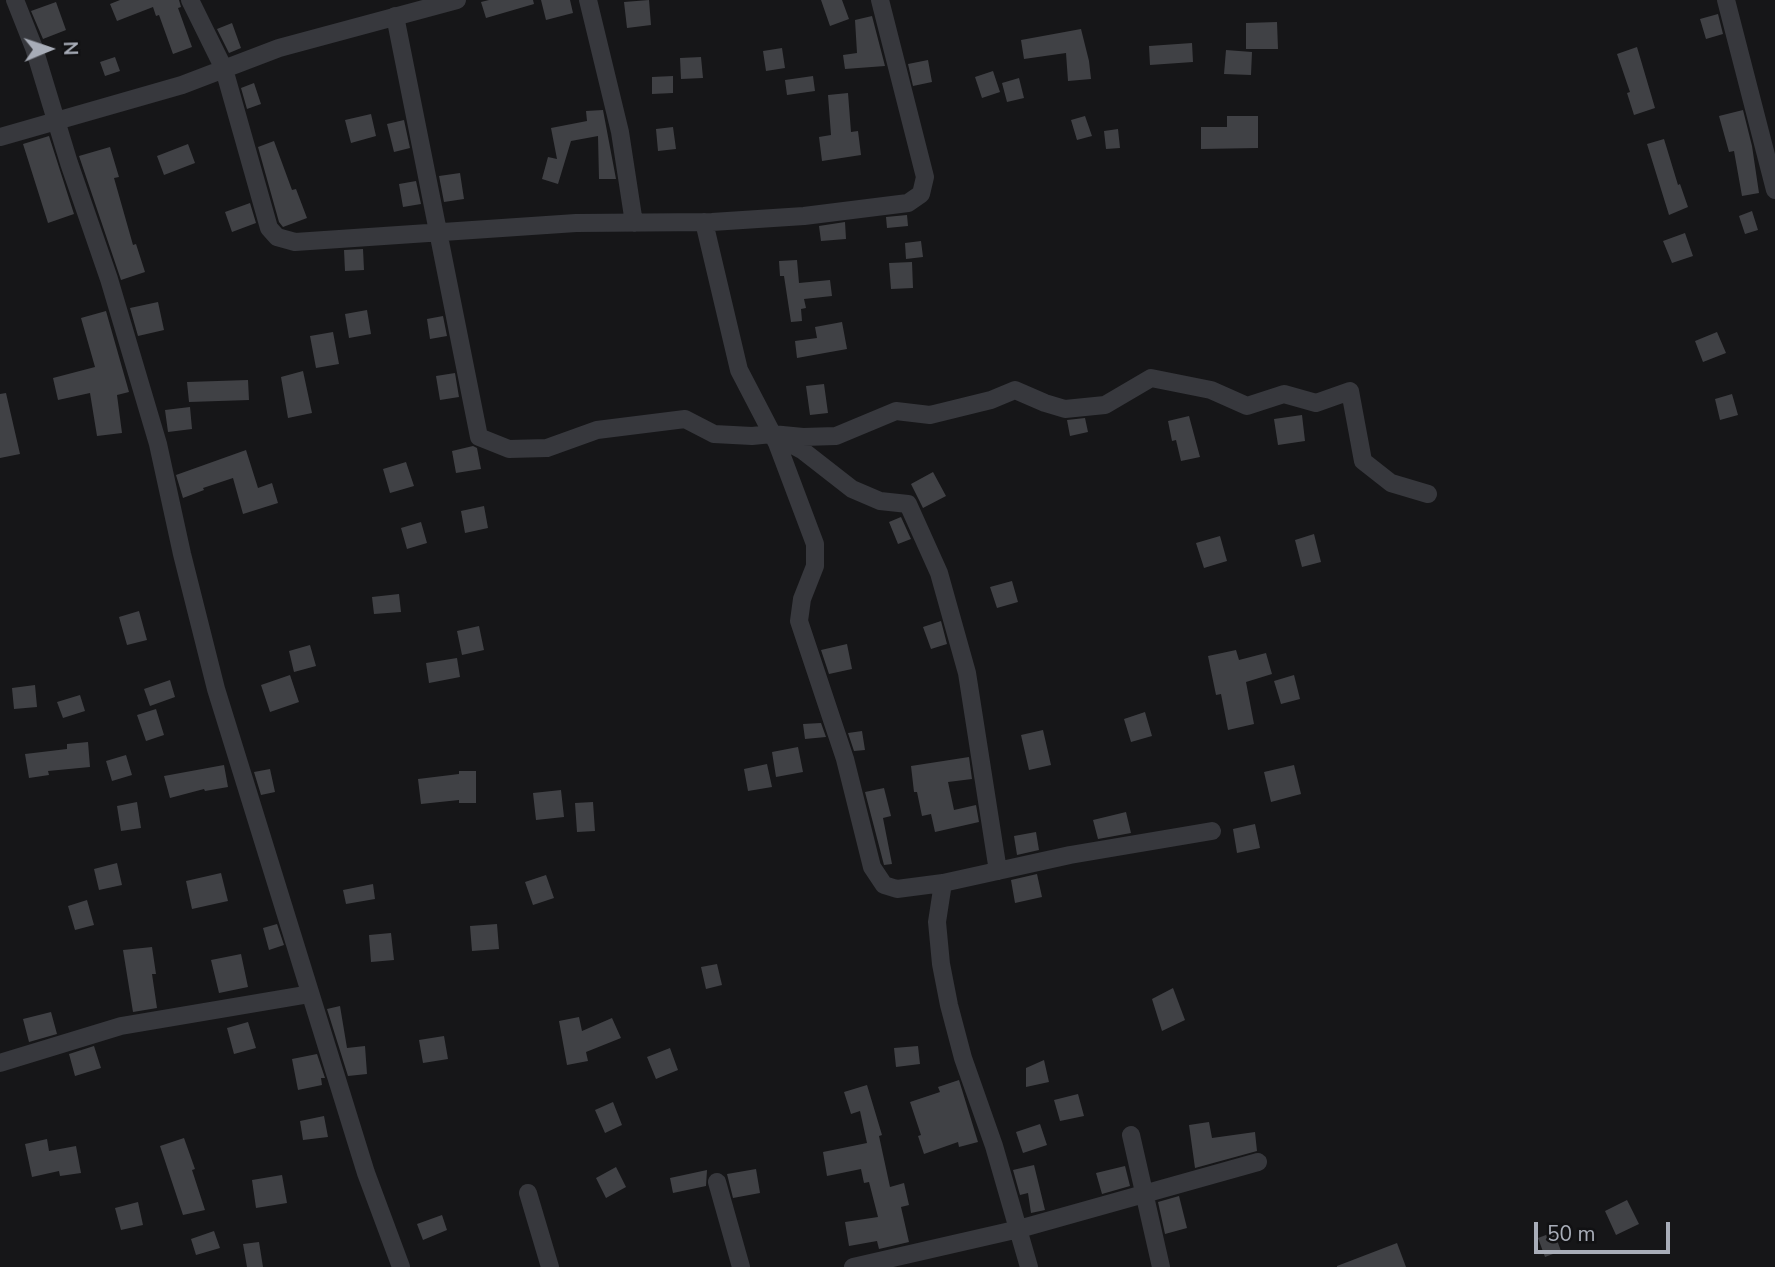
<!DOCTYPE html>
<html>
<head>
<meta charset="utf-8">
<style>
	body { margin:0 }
	#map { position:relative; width:1775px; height:1267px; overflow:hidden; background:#161618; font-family:"Nunito Sans",sans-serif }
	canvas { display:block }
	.north { position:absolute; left:14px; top:14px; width:70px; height:70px; -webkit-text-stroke:5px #111113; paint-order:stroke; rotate:88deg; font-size:19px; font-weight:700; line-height:28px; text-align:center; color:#a8adb8 }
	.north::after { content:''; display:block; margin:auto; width:24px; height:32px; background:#a8adb8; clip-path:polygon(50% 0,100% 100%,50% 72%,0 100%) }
	.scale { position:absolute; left:1534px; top:1222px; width:136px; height:32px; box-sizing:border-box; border:4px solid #a8adb8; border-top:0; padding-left:9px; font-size:21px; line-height:24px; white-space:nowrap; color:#a8adb8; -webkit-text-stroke:5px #111113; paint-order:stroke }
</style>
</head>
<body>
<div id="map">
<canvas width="1775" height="1267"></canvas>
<div class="north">N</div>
<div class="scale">50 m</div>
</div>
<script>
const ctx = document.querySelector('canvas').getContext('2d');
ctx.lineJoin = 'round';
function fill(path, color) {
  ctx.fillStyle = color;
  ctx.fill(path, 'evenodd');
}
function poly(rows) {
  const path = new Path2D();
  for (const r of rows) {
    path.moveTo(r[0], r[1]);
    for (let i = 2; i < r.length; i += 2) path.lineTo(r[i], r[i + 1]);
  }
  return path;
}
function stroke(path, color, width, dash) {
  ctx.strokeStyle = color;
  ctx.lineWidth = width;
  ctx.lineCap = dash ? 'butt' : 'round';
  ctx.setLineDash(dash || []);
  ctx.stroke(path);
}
fill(poly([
	[120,0,179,0,181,7,178,8,192,47,173,54,159,15,156,16,153,7,117,21,110,4],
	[489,0,533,0,534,4,486,18,481,2],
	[541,0,570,0,573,13,546,20],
	[649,0,651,25,627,28,624,2],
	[821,0,842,0,849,19,830,26],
	[56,2,66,30,43,39,31,11],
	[1718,14,1723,34,1706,39,1700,19],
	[872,16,885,66,845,69,843,55,857,53,855,20],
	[1277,22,1278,49,1246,49,1246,23],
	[232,23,241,48,229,53,217,29],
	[1081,29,1089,61,1091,79,1068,81,1066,53,1024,59,1021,40],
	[1192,43,1193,62,1150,65,1149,46],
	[1637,47,1655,108,1634,115,1627,93,1630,92,1617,54],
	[782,48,785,68,766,71,763,51],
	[1226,50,1252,52,1251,75,1224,74],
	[115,57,120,71,105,76,100,62],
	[701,57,703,78,681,79,680,58],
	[928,60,932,82,913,86,908,64],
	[993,71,1000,92,982,98,975,77],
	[673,76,673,93,652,94,652,77],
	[813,76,815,91,787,95,785,80],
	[1019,78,1024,98,1007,102,1002,83],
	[254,83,261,104,247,109,241,88],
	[848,93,851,132,858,131,861,155,822,161,819,137,831,135,828,95],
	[603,110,616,179,599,179,598,136,571,141,558,184,542,179,548,157,557,159,551,128,587,121,586,111],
	[1743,110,1752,146,1759,193,1742,196,1734,151,1729,152,1719,116],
	[371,114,376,136,351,143,345,120],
	[1085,116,1092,136,1077,140,1071,120],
	[1227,116,1258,116,1258,148,1201,149,1201,127,1227,127],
	[404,120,410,148,394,152,387,124],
	[673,127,676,149,658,151,656,129],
	[1118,129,1120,148,1106,149,1104,131],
	[49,136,74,214,48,223,23,144],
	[1664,139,1678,185,1680,184,1688,207,1669,215,1647,144],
	[274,141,292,190,296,189,307,218,283,227,279,222,258,147],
	[188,144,195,163,164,175,157,156],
	[110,147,119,177,114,178,133,245,136,244,145,272,121,280,79,156],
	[460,173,464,199,444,202,439,176],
	[416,181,421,204,403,207,399,184],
	[250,203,256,223,232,232,225,212],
	[1752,211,1758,230,1745,234,1739,216],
	[907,215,908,226,887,228,886,217],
	[845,222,846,239,821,241,819,226],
	[1685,233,1693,256,1672,263,1663,241],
	[921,241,923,257,906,259,905,243],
	[363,249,364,270,345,271,344,250],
	[797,260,799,283,830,280,832,296,804,299,806,308,801,309,802,321,791,322,784,276,780,276,779,261],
	[912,262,913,288,891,289,889,263],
	[158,302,164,330,138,336,130,308],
	[367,310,371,334,349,338,345,314],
	[106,311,129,392,117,395,122,433,97,436,90,393,58,400,53,378,95,367,81,318],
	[443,316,447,336,430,339,427,319],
	[842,322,847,349,797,358,795,341,817,338,815,327],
	[333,332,339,364,316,368,310,336],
	[1717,332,1726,353,1703,362,1695,341],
	[303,371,312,413,288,418,281,377],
	[455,373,459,397,440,400,436,376],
	[248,380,249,400,189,402,187,382],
	[824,384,828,413,810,415,806,386],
	[6,393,20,454,0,458,0,394],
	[1732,394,1738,415,1720,420,1715,399],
	[190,407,192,429,168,432,165,410],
	[1302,415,1305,441,1278,445,1274,419],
	[1189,416,1200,457,1181,461,1176,440,1172,441,1168,421],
	[1085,418,1088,432,1070,436,1067,420],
	[473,446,477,448,481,469,456,473,452,451],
	[246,450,258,488,272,483,278,503,243,514,233,478,203,488,204,490,183,498,176,475],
	[406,462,414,486,390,493,383,469],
	[933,472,946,496,923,508,911,484],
	[484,506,488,528,465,533,461,511],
	[901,517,911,539,898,544,889,522],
	[421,522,427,543,407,549,401,528],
	[1314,534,1321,562,1302,567,1295,540],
	[1220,536,1227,561,1204,568,1196,543],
	[1012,581,1018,602,997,608,990,587],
	[399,594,401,612,374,614,372,597],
	[139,611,147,640,127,645,119,617],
	[941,621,947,644,931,649,923,627],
	[479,626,484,650,462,655,457,631],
	[847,644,852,669,829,674,821,650],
	[310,645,316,666,294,672,289,651],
	[1236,650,1239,660,1266,653,1272,674,1246,682,1254,724,1228,730,1221,694,1216,695,1208,656],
	[457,658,460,677,429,683,426,663],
	[290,675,299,702,270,712,261,685],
	[1294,675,1300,699,1281,704,1274,681],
	[170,680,175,697,150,706,144,689],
	[35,685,37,707,14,709,12,688],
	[80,695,85,711,63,718,57,702],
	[156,709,164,735,146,741,137,715],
	[1145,712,1152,736,1131,742,1124,719],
	[821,723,826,737,805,739,803,724],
	[1043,730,1051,765,1029,770,1021,735],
	[862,731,865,750,854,751,848,733],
	[88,742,90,767,48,771,49,775,29,778,25,754,67,749,67,744],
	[798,747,803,772,776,777,772,752],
	[126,755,132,775,112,781,106,761],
	[969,757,972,779,948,782,954,810,976,805,979,822,935,832,931,814,922,816,917,792,914,792,911,766],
	[767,764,772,787,748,791,744,769],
	[224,765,228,787,205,791,204,789,170,798,164,776],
	[1294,765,1301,794,1271,802,1264,772],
	[270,769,275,792,261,795,254,772],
	[459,771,476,771,476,803,459,803,459,800,421,804,418,779,459,774],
	[884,788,891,816,883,818,892,864,884,865,865,792],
	[561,790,564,817,536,820,533,793],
	[137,802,141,828,121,831,117,806],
	[593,802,595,831,577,832,575,803],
	[1126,812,1131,833,1098,839,1093,820],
	[1255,824,1260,848,1237,853,1233,829],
	[1036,832,1039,850,1017,855,1014,836],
	[117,863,122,885,99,890,94,869],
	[221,873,228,901,192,909,186,881],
	[1037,874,1042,897,1015,903,1011,880],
	[546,875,554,898,533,905,525,882],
	[373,884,375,899,346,904,343,890],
	[87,900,94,925,75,930,68,906],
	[277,924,284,945,269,950,263,928],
	[497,924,499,949,472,951,470,926],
	[391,933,394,960,371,962,369,935],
	[152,947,156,974,152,974,157,1008,133,1012,123,950],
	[241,954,248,987,219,993,211,960],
	[717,964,722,985,706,989,701,967],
	[1173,988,1185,1020,1162,1031,1152,999],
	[340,1006,347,1048,365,1046,367,1074,348,1076,327,1009],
	[51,1012,57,1034,29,1042,23,1019],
	[579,1017,582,1031,612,1018,621,1038,586,1052,588,1061,567,1065,559,1021],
	[248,1022,256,1048,234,1054,227,1028],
	[444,1036,448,1059,423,1063,419,1040],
	[94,1046,101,1068,75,1076,69,1054],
	[918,1046,920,1064,896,1067,894,1048],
	[670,1048,678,1070,656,1079,647,1057],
	[317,1054,325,1078,321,1078,322,1085,298,1090,292,1059],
	[1044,1060,1049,1082,1026,1087,1026,1068],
	[959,1080,978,1142,959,1147,958,1142,924,1154,918,1136,921,1135,910,1102,940,1092,938,1087],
	[867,1085,882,1135,879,1136,890,1187,904,1183,909,1205,901,1207,909,1242,879,1249,877,1241,849,1246,845,1222,878,1217,869,1182,864,1183,861,1169,827,1176,823,1152,867,1143,860,1111,851,1114,844,1092],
	[1078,1094,1084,1116,1060,1121,1054,1100],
	[613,1102,622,1125,605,1133,595,1110],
	[324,1116,328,1137,303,1140,300,1121],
	[1209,1122,1212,1138,1255,1132,1257,1151,1195,1168,1189,1125],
	[1040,1124,1047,1145,1023,1153,1016,1132],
	[184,1138,195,1169,192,1170,205,1210,183,1215,160,1146],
	[47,1139,49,1151,76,1146,81,1173,60,1176,59,1171,32,1177,25,1144],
	[1034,1165,1045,1210,1031,1213,1028,1193,1020,1195,1013,1170],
	[1125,1166,1130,1186,1102,1194,1096,1173],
	[616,1167,626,1187,606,1198,596,1178],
	[756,1169,760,1193,733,1198,727,1174],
	[707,1170,706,1186,673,1193,670,1178],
	[282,1175,287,1203,256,1208,252,1180],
	[1179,1196,1187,1228,1165,1234,1158,1202],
	[1627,1200,1639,1224,1616,1235,1605,1211],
	[138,1202,143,1225,121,1230,115,1208],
	[442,1215,447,1230,423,1240,417,1224],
	[214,1231,220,1248,196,1255,191,1239],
	[1554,1232,1561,1251,1545,1257,1538,1238],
	[259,1242,263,1267,247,1267,243,1244],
	[1397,1243,1406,1267,1337,1267,1337,1266]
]), '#404145');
stroke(poly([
	[15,0,34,48,69,163,109,279,158,444,182,554,216,689,366,1173,401,1267],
	[190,0,224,69,269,228,277,237,295,242,576,223,712,222,804,216,908,203,921,194,925,177,880,0],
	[588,0,620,132,634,223],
	[1726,0,1775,190],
	[395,16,479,437,509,449,547,448,597,430,685,419,714,434,752,436,772,434,803,437,836,436,896,411,930,415,991,400,1015,390,1045,403,1065,409,1105,405,1151,378,1211,390,1247,406,1284,394,1316,403,1350,391,1363,461,1391,483,1428,494],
	[0,137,182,85,279,48,457,0],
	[704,222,739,370,777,443,815,544,815,566,802,599,799,621,845,759,872,867,884,885,897,889,943,883,1070,855,1212,831],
	[778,437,802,450,852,489,880,501,908,504,939,573,967,673,998,871],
	[943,883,937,922,941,964,949,1005,963,1058,994,1146,1029,1267],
	[0,1063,121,1026,310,994],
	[1131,1135,1161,1267],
	[717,1182,741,1267],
	[528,1193,550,1267],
	[853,1267,1019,1229,1258,1162]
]), '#37383d', 18);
</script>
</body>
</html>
